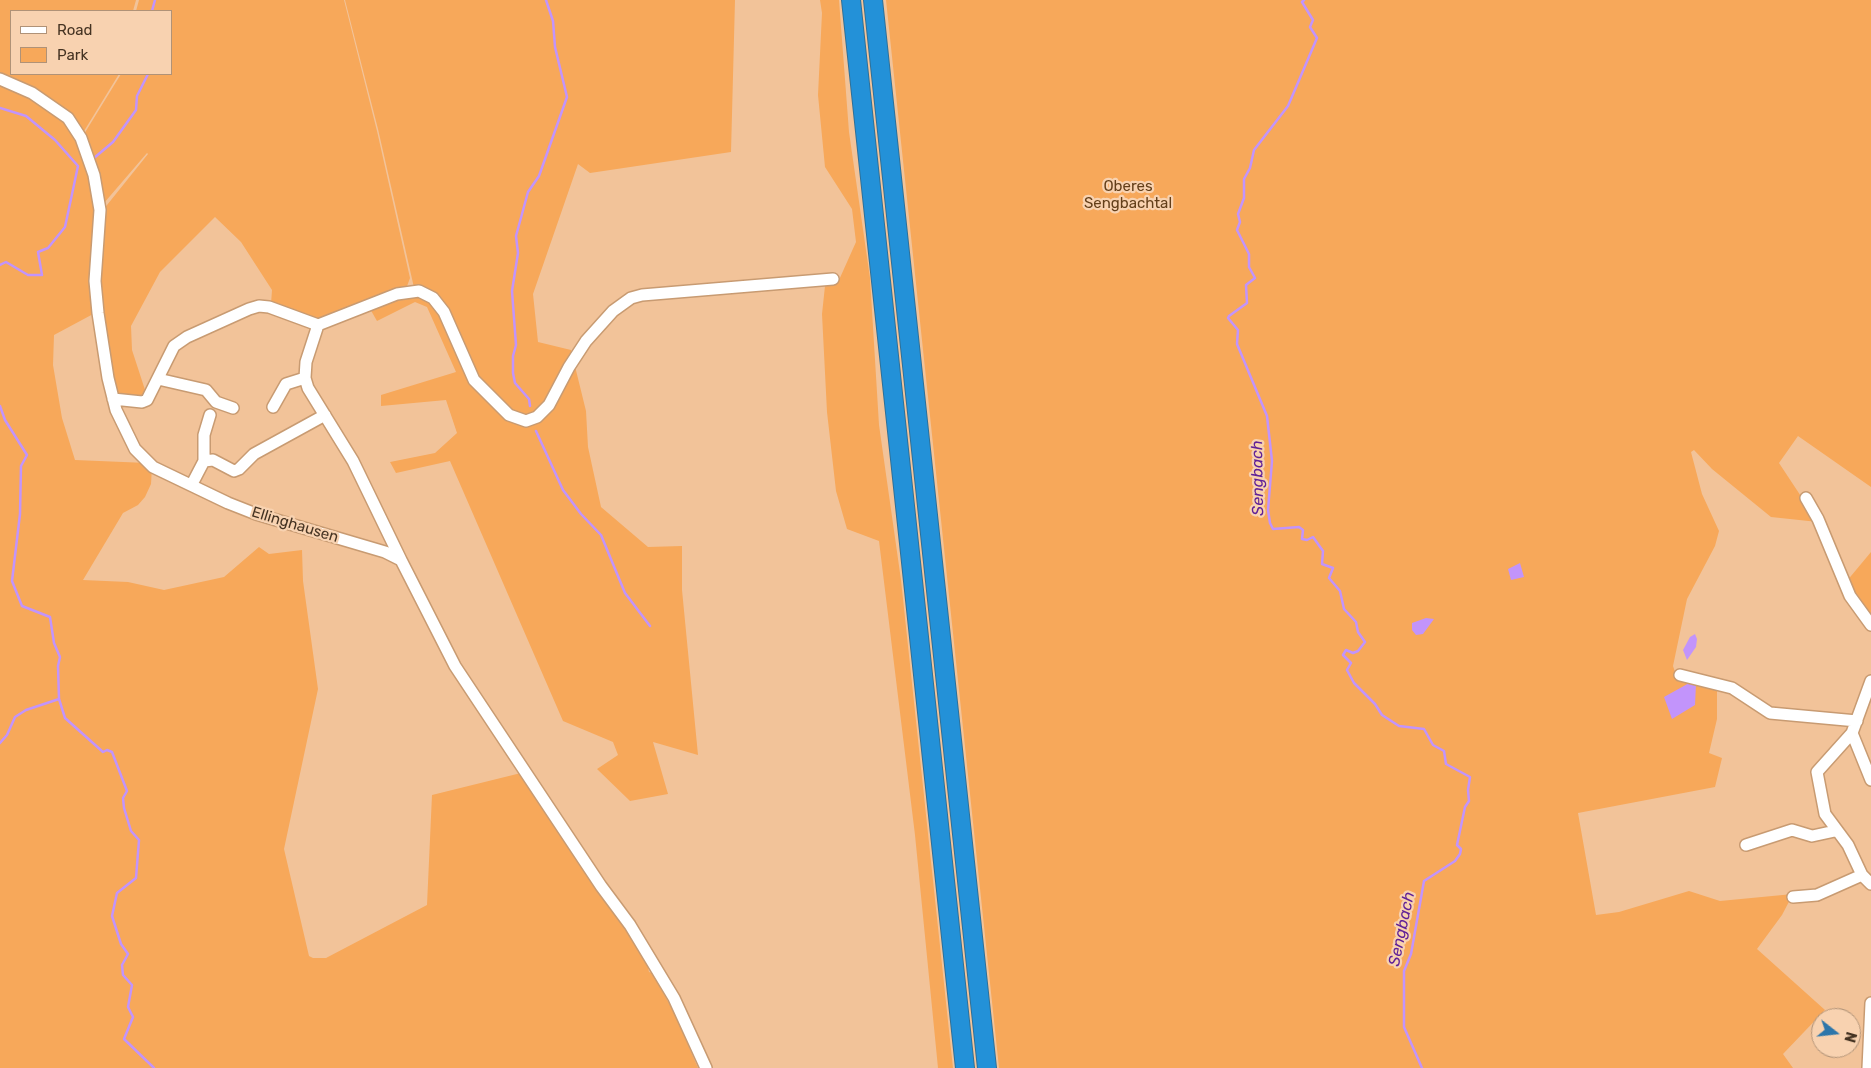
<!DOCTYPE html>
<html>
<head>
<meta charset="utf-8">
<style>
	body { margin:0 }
	#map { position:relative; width:1871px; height:1068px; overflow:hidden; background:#f2c399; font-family:Rubik,sans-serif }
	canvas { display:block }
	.legend { position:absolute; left:10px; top:10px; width:162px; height:65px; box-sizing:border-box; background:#f8d2b0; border:1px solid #b09277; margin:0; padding:6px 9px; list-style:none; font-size:15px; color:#453322 }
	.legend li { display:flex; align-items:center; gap:10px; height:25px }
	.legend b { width:25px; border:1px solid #b09277 }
	.north { position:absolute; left:1811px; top:1008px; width:50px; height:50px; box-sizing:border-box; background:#f8d2b0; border:1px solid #b09277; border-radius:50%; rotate:106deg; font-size:14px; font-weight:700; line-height:20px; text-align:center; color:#453322 }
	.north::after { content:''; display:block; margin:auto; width:18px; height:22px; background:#2d76aa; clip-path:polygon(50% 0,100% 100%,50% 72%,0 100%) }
</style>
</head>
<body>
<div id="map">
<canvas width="1871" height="1068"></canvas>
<ul class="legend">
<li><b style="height:6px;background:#fff"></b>Road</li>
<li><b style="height:14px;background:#f7a85a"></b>Park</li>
</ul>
<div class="north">N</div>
</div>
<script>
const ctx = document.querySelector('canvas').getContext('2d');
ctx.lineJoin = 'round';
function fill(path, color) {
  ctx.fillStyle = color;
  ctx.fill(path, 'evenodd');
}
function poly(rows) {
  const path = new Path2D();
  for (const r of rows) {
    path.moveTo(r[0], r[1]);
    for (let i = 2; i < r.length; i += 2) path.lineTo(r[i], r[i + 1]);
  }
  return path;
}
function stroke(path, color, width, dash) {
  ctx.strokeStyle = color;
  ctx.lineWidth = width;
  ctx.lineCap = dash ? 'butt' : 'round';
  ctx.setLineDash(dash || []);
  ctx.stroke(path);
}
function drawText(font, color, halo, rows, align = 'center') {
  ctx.font = font + ' Rubik,sans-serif';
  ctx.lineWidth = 4.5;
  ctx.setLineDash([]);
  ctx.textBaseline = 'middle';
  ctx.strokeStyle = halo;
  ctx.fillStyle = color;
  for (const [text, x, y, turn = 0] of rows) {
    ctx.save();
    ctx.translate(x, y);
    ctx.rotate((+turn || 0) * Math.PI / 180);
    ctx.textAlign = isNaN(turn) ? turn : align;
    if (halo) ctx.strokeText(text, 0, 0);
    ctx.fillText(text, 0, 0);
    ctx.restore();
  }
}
fill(poly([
	[0,0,136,0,133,11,11,11,11,74,119,74,81,136,67,119,81,139,121,74,171,74,171,11,136,11,139,0,344,0,377,131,410,278,406,289,322,322,271,304,272,290,241,242,215,217,160,272,131,326,132,350,147,396,141,400,124,398,115,392,99,289,103,210,148,154,147,153,98,210,95,313,54,335,53,365,62,418,75,460,147,463,152,467,151,484,145,497,138,505,123,513,83,580,128,582,164,590,224,577,259,547,269,554,302,550,303,581,318,689,284,849,309,956,313,958,326,958,427,905,432,795,521,773,555,828,634,939,647,963,649,972,652,973,674,1012,698,1068,0,1068],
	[345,0,735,0,731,152,590,173,578,164,533,294,538,342,571,350,586,411,588,447,601,507,648,547,682,546,682,590,698,755,653,742,668,794,630,801,597,769,618,755,613,742,563,721,450,461,396,473,390,462,435,453,457,433,446,400,381,406,381,395,456,372,427,307,415,302,377,321,369,307,415,292,378,129],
	[820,0,839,0,849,132,870,278,879,425,901,580,953,1068,938,1068,915,835,879,541,847,529,836,491,827,412,822,314,825,286,839,280,856,242,852,209,825,167,818,95,822,13],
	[886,0,1871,0,1871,487,1798,436,1779,463,1818,522,1771,517,1712,469,1694,450,1691,452,1702,494,1719,531,1715,546,1687,599,1673,666,1675,672,1717,686,1717,719,1709,753,1722,758,1715,787,1578,813,1596,915,1619,912,1689,891,1720,901,1793,894,1782,915,1757,949,1825,1010,1783,1054,1793,1068,999,1068],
	[1871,552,1871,622,1846,582]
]), '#f7a85a');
fill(poly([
	[1520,563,1524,577,1511,580,1508,569],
	[1426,618,1434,619,1423,634,1416,635,1412,630,1412,623],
	[1695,634,1697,639,1696,647,1687,660,1683,650,1690,637],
	[1691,682,1696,684,1695,705,1672,719,1664,697]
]), '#c294fb');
stroke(poly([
	[1304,0,1302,2,1313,20,1310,27,1317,38,1288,106,1254,150,1250,168,1244,179,1244,198,1238,214,1240,222,1237,230,1249,254,1249,267,1255,278,1246,285,1247,303,1229,316,1228,318,1238,330,1237,344,1267,416,1272,461,1268,510,1270,523,1273,529,1299,527,1303,530,1302,539,1307,540,1313,537,1323,551,1322,564,1333,568,1329,578,1340,591,1344,609,1356,622,1358,632,1365,642,1358,651,1353,653,1346,650,1343,655,1351,663,1347,670,1354,683,1375,704,1382,715,1399,726,1424,729,1433,745,1444,751,1446,764,1470,777,1468,790,1469,801,1465,807,1457,845,1461,849,1460,854,1455,861,1424,881,1411,954,1404,971,1404,1027,1422,1068],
	[152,11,155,0],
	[0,108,26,116,55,140,78,166,65,227,48,248,38,252,42,275,28,275,6,262,0,265],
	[94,158,113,142,136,110,137,96,148,74],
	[0,406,5,420,27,455,21,466,20,514,12,581,22,606,50,617,54,643,60,657,58,666,59,699,65,718,103,752,107,750,112,752,127,791,123,798,124,808,131,831,139,840,136,878,117,893,112,916,121,944,128,954,122,965,123,975,132,985,128,1007,133,1017,124,1039,154,1068],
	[530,406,529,399,515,383,513,373,513,356,516,345,512,291,518,253,516,236,528,192,539,176,567,97,555,47,553,21,546,0],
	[536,431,563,490,581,514,601,535,625,593,650,626],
	[0,743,7,735,15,717,26,710,59,699]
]), '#c294fb', 2.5);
const minor = poly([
	[0,79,32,93,68,118,81,138,94,175,100,210,95,281,98,313,108,378,116,410,135,449,153,467,228,503,256,514,385,552,401,560,455,666,601,886,630,925,674,998,706,1068],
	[318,325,306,362,305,378,308,388,353,461,401,560],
	[158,379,206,390,216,402,233,408],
	[113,399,142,402,147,400,174,346,187,337,249,309,259,306,269,307,318,325,397,294,419,291,433,298,444,312,474,380,509,415,526,421,537,417,549,405,569,367,586,341,613,311,631,298,642,295,833,279],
	[273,407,286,384,305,378],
	[204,461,213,460,234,471,239,469,254,454,325,415],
	[192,484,204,461,204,435,210,415],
	[1806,498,1818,519,1850,596,1871,625],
	[1680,675,1732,688,1770,713,1857,721],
	[1871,681,1852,733,1817,772,1825,814,1848,845,1862,875,1871,884],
	[1852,733,1871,780],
	[1746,845,1792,830,1812,836,1835,831],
	[1793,897,1817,895,1862,875],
	[1868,1068,1871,1003]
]);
const highway = poly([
	[851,0,965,1068],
	[873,0,987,1068]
]);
stroke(minor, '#c89b72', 14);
stroke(highway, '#2f7098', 20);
stroke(minor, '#fff', 11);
stroke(highway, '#2391d8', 18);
drawText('15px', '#623e19', '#f8d2b0', [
	["Oberes",1128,187],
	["Sengbachtal",1128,204]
]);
drawText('15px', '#453322', '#f8d2b0', [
	["Ellinghausen",295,525,17]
]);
drawText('italic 16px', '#602197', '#f8d2b0', [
	["Sengbach",1258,478,-91],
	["Sengbach",1402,929,-78]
]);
</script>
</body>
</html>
